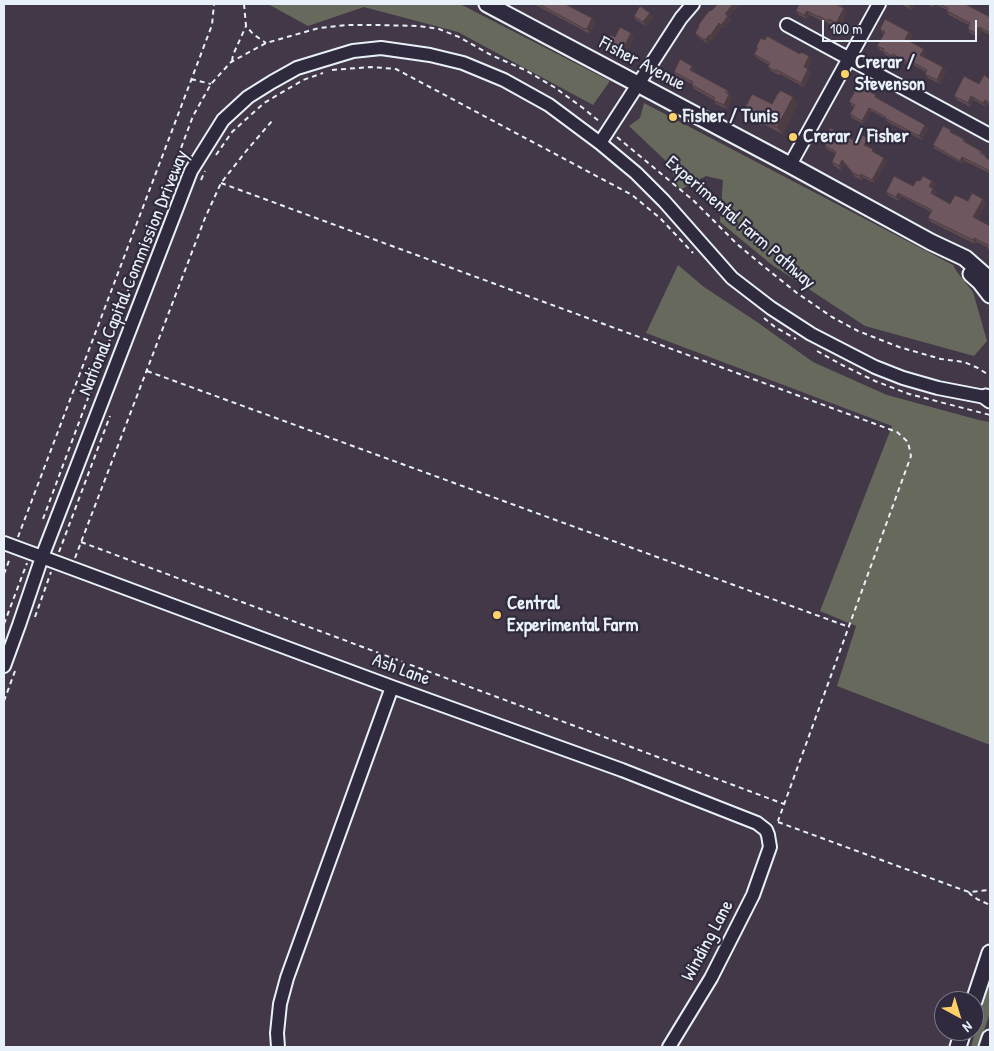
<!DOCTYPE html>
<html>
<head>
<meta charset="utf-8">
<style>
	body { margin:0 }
	#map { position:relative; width:994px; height:1051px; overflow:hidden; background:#423847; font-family:"Patrick Hand",sans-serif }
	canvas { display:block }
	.frame { position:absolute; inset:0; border:5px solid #e8f1f8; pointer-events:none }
	.north { position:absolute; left:934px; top:991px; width:50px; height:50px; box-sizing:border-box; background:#2f2a3d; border:1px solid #797a88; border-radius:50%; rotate:141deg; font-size:14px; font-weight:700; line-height:20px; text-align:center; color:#e8f1f8 }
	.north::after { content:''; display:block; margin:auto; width:18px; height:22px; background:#ffd166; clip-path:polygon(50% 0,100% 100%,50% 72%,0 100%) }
	.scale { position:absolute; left:822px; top:20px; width:155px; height:22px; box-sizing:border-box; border:2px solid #e8f1f8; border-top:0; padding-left:6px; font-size:15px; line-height:18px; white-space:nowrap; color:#e8f1f8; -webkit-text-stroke:4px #2f2a3d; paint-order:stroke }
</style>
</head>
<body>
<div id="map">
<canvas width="994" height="1051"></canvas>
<div class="frame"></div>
<div class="north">N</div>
<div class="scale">100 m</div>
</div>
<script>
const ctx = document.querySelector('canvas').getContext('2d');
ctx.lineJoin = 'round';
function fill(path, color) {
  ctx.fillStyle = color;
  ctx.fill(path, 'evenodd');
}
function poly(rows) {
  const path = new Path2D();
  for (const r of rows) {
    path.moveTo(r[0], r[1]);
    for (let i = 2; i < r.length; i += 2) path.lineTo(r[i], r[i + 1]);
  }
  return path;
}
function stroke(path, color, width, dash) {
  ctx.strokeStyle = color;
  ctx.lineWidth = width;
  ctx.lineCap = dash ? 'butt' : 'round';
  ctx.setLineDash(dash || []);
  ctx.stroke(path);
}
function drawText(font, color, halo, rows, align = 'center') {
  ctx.font = font + ' "Patrick Hand",sans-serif';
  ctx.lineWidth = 4.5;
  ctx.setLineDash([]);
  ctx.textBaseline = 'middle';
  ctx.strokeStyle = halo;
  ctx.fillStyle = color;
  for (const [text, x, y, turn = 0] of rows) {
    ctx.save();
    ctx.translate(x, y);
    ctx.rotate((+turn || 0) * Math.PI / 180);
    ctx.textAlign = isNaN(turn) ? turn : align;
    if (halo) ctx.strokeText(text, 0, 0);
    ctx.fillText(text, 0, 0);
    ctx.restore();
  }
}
fill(poly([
	[268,4,460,4,610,81,593,105,458,32,364,7,308,26],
	[644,103,953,265,957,272,973,292,987,341,974,356,865,326,772,265,720,222,723,180,706,176,680,190,668,163,629,126,640,118],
	[678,265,704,287,757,322,813,362,887,395,979,420,990,422,990,745,837,686,856,626,820,611,892,426,646,333],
	[990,979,990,1013,978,1047,971,1047]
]), '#66695b');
const minor = poly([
	[787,25,990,135],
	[600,143,681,18,693,4],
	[790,165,879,4],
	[4,543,392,687,622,770,757,823,766,830,768,835,770,847,753,895,711,978,669,1047],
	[4,666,19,625,42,557,191,171,223,120,248,97,272,82,297,68,353,51,381,48,430,55,463,63,504,80,549,105,600,143,636,173,664,201,732,278,771,308,811,334,875,367,903,378,938,388,990,398],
	[278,1047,277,1033,280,1004,287,978,392,687]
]);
const major = poly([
	[487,4,790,165,931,242,965,258,990,280],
	[971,274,980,282,990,295],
	[986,397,990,400],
	[974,1001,990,953],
	[958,1047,963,1031],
	[987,1047,990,1038]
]);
stroke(minor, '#e8f1f8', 16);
stroke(major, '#e8f1f8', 19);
stroke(poly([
	[244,4,246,26,253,34,266,43],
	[232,61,233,55,246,26],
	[332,70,371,67,396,69,632,195,660,218,693,253],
	[191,79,211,84],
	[617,137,694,201,737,244,767,269,797,293,832,317,858,331,899,347,941,359,964,362,978,368,990,376],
	[216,155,232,132,264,103,303,80,323,73],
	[201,180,205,171],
	[221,183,897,432,908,442,911,456,778,821],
	[764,318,775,327,796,339],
	[817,351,842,365,875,381,909,394,990,415],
	[147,371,849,627],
	[43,519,193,116,211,84,231,62,266,43,319,28,346,25,378,25,419,26,439,29,459,37,491,55,525,70,554,87,583,108,600,122],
	[18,537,212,25,214,4],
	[81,542,784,804],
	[59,552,110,416],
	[75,558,205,218,221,183,247,150,272,121],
	[4,574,10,558],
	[35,617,51,572],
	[4,624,27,563],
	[4,701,15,671],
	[778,822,963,890,969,892,990,890],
	[969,892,970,894,977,899,990,905]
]), '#e8f1f8', 2, [5, 4]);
stroke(minor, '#2f2a3d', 12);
stroke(major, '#2f2a3d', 15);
fill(poly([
	[534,4,565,4,592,18,595,22,590,33,586,32],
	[718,4,740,4,728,17,731,20,724,28,722,27,713,40,711,39,708,44,698,37,695,33,699,28,698,26],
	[799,4,840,4,847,12,839,27,832,23,831,25,822,20,822,21,810,15,807,19,799,15,796,11],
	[902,4,915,4,911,10,903,5],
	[926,4,965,4,990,17,990,35,982,31,978,37,970,33,968,29,969,25,949,15,947,11,947,10,935,4,933,7],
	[634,16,653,17,646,26,636,20],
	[880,29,909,32,912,36,909,41,926,53,924,57,946,71,940,84,928,78,925,74,926,72,913,65,912,67,896,58,895,60,886,55,883,52,880,50,877,46,884,34],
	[631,33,634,37,625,55,609,46,606,42,615,37],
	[765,40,812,60,807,69,811,73,804,87,780,74,779,75,771,71,768,67,769,65,757,58,754,54,757,49,756,47],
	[692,66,695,70,694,72,727,90,732,98,727,109,716,104,714,100,694,89,692,85,692,84,676,76,674,72],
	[990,79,990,105,988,104,986,107,974,100,970,107,957,100,954,96],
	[878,99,928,128,922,140,888,122,886,119,871,111,864,124,852,118,850,114,854,107,852,106,849,102],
	[772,104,798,104,782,134,763,124,762,126,748,119,743,112],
	[954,133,964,139,967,143,981,151,990,161,990,176,989,173,965,161,963,164,935,149,933,145],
	[868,138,870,142,868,146,875,153,887,162,874,183,864,178,862,180,855,177,845,164,841,170,834,166,832,162,836,154,827,149,822,141,853,140],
	[920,181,932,181,935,185,933,188,936,192,934,195,950,204,983,199,986,203,977,219,990,226,990,252,987,248,987,247,977,242,975,244,931,222,928,218,931,212,901,196,899,201,889,196,886,192,913,186]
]), '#5f4b52');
fill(poly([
	[733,4,740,4,728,17,731,20,724,28,721,25,725,14],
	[910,4,915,4,911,10,909,6],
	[844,8,847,12,839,27,836,23],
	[807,11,810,15,807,19,804,15],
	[650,13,653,17,646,26,643,22],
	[592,18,595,22,590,33,587,29],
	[719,23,722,27,713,40,710,36],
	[979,27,982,31,978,37,975,33],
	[909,32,912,36,908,43,905,39],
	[631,33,634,37,625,55,622,51],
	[709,35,711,39,708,44,705,40],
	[924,49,926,53,923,59,920,55],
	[809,56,812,60,806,71,804,67],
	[910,61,913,65,912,67,909,63],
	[692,66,695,70,693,74,690,70],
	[943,67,946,71,940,84,937,80],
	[808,69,811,73,804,87,801,83],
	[729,94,732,98,727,109,724,105],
	[971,96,974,100,970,107,968,103],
	[793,97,798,104,782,134,777,127],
	[985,100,988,104,986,107,983,103],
	[869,108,871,111,864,124,862,121],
	[758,117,763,124,762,126,757,119],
	[925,125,928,128,922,140,919,136],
	[868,138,870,142,866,148,864,145],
	[962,157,965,161,963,164,960,161],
	[884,158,887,162,874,183,872,180],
	[842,160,845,164,841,170,839,166],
	[861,174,864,178,862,180,860,176],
	[932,181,935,185,932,190,929,186],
	[933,189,936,192,933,197,931,193],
	[898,193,901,196,899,201,896,197],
	[983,199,986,203,976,221,973,217],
	[974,238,977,242,975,244,973,240]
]), '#4d3d42');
const building = poly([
	[539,4,565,4,592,18,587,29,583,28,539,4],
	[718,4,733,4,725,14,728,16,721,25,719,23,710,36,709,35,705,40,695,33,699,27,698,26,705,16,710,10,711,11,718,4],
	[799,4,838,4,837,5,844,8,836,23,829,19,828,21,819,16,819,17,807,11,804,15,796,11,799,4],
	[939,4,965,4,990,17,990,33,979,27,975,33,968,29,970,23,947,11,948,8,939,4],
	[640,6,650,13,643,22,634,16,640,6],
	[885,19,909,32,905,39,924,49,920,55,943,67,937,80,925,74,927,70,910,61,909,63,893,54,892,56,883,51,884,49,877,46,885,32,880,29,885,19],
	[620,27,631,33,622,51,606,42,610,35,615,37,620,27],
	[767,36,800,54,801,52,809,56,804,67,808,69,801,83,777,70,776,71,768,67,770,63,754,54,758,48,756,47,761,38,765,40,767,36],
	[680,59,692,66,690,70,727,90,725,92,729,94,724,105,713,100,715,98,692,85,693,82,674,72,680,59],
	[984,75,990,79,990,103,985,100,983,103,971,96,968,103,954,96,964,76,979,84,984,75],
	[858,85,876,95,875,97,925,125,919,136,885,118,886,117,869,108,862,121,850,114,855,105,849,102,858,85],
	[780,90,793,97,777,127,758,117,757,119,743,112,752,94,772,104,778,93,779,93,780,90],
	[943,126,951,130,950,132,964,139,963,141,981,151,980,153,986,156,985,157,990,161,990,175,989,174,990,171,962,157,960,161,933,145,943,126],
	[830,128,853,140,857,132,868,138,864,145,873,149,872,151,884,158,872,180,861,174,860,176,853,173,842,160,839,166,832,162,836,152,825,145,826,143,822,141,830,128],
	[894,176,913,186,917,180,920,181,923,176,932,181,929,186,933,189,931,193,950,204,955,195,968,201,972,193,983,199,973,217,990,226,990,250,987,248,988,245,974,238,973,240,928,218,932,210,898,193,896,197,886,192,894,176]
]);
fill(building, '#6e575f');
stroke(building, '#4d3d42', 1);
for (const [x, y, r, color] of [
	[845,74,5,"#ffd166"],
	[673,117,5,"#ffd166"],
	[793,137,5,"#ffd166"],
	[497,615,5,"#ffd166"]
]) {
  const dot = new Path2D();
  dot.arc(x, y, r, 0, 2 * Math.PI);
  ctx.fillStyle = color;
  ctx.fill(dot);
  stroke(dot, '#2f2a3d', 2);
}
drawText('bold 19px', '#e8f1f8', '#2f2a3d', [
	["Crerar /",855,63],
	["Stevenson",855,85],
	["Fisher / Tunis",683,117],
	["Crerar / Fisher",803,137],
	["Central",507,604],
	["Experimental Farm",507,626]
], 'left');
drawText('19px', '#e8f1f8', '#2f2a3d', [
	["Fisher Avenue",642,64,28],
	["Experimental Farm Pathway",740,223,41],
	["National Capital Commission Driveway",134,273,-68],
	["Ash Lane",401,670,20],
	["Winding Lane",708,941,-62]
]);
</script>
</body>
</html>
